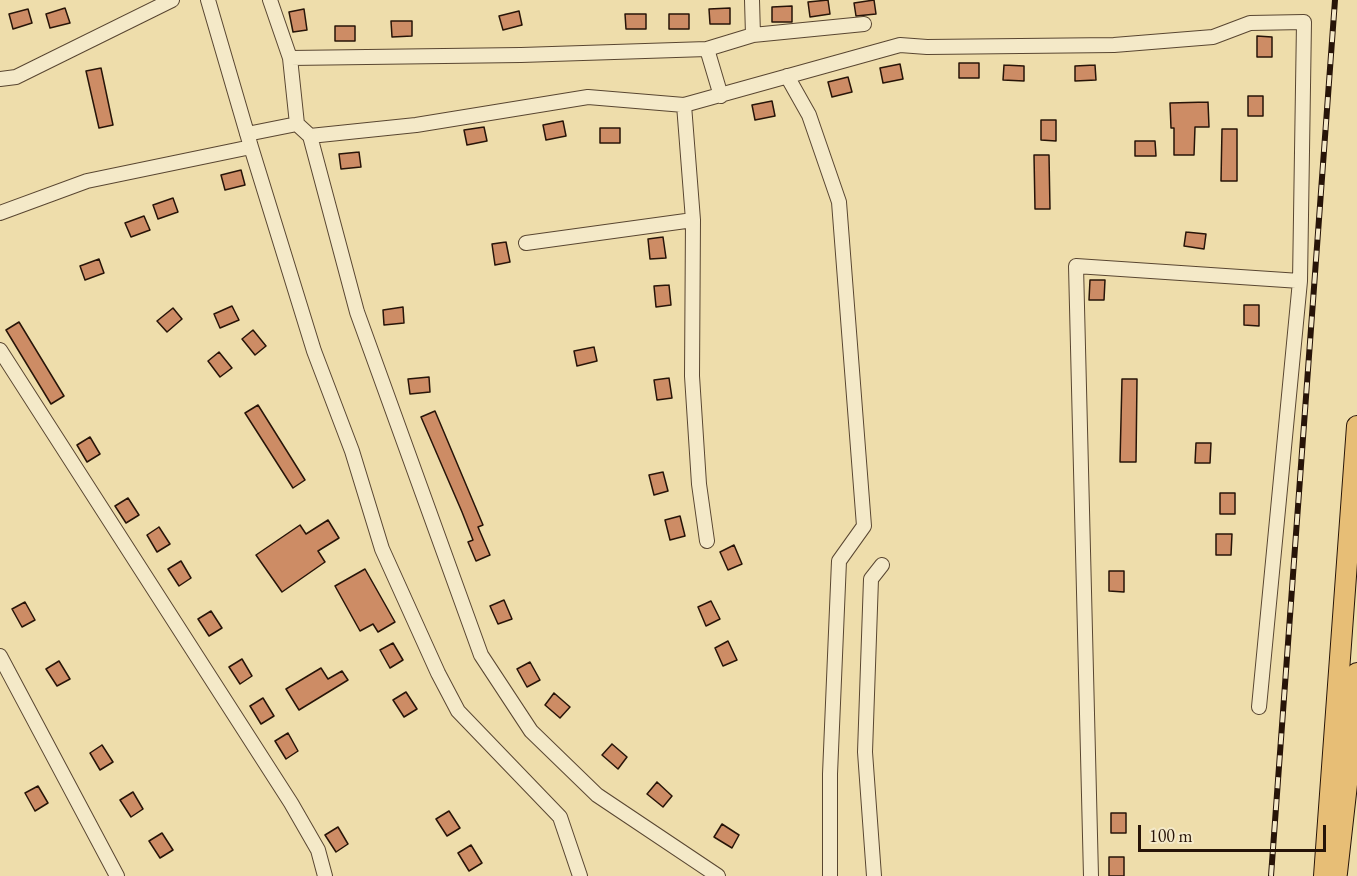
<!DOCTYPE html>
<html>
<head>
<meta charset="utf-8">
<style>
	body { margin:0 }
	#map { position:relative; width:1357px; height:876px; overflow:hidden; background:#eeddab; font-family:"EB Garamond",serif }
	canvas { display:block }
	.scale { position:absolute; left:1138px; top:825px; width:188px; height:27px; box-sizing:border-box; border:3px solid #271408; border-top:0; padding-left:8px; font-size:18px; line-height:21px; white-space:nowrap; color:#271408; -webkit-text-stroke:4px #f4e9c8; paint-order:stroke }
</style>
</head>
<body>
<div id="map">
<canvas width="1357" height="876"></canvas>
<div class="scale">100 m</div>
</div>
<script>
const ctx = document.querySelector('canvas').getContext('2d');
ctx.lineJoin = 'round';
function fill(path, color) {
  ctx.fillStyle = color;
  ctx.fill(path, 'evenodd');
}
function poly(rows) {
  const path = new Path2D();
  for (const r of rows) {
    path.moveTo(r[0], r[1]);
    for (let i = 2; i < r.length; i += 2) path.lineTo(r[i], r[i + 1]);
  }
  return path;
}
function stroke(path, color, width, dash) {
  ctx.strokeStyle = color;
  ctx.lineWidth = width;
  ctx.lineCap = dash ? 'butt' : 'round';
  ctx.setLineDash(dash || []);
  ctx.stroke(path);
}
const building = poly([
	[828,0,830,14,810,17,808,2,828,0],
	[874,0,876,14,856,16,854,3,874,0],
	[792,6,792,22,772,22,772,7,792,6],
	[65,8,70,23,50,28,46,14,65,8],
	[730,8,730,24,710,24,709,9,730,8],
	[28,9,32,23,13,29,9,14,28,9],
	[304,9,307,30,293,32,289,12,304,9],
	[519,11,522,25,503,30,499,16,519,11],
	[625,14,646,14,646,29,626,29,625,14],
	[669,14,689,14,689,29,669,29,669,14],
	[391,21,412,21,412,36,392,37,391,21],
	[335,26,355,26,355,41,335,41,335,26],
	[1257,36,1272,37,1272,57,1257,57,1257,36],
	[959,63,979,63,979,78,959,78,959,63],
	[900,64,903,79,883,83,880,68,900,64],
	[1004,65,1024,66,1024,81,1003,80,1004,65],
	[1095,65,1096,80,1075,81,1075,66,1095,65],
	[101,68,113,125,99,128,86,71,101,68],
	[848,77,852,92,832,97,828,82,848,77],
	[1248,96,1263,96,1263,116,1248,116,1248,96],
	[772,101,775,116,755,120,752,105,772,101],
	[1208,102,1209,127,1195,127,1194,155,1174,155,1174,128,1171,128,1170,103,1208,102],
	[1041,120,1056,120,1056,141,1041,140,1041,120],
	[563,121,566,136,546,140,543,125,563,121],
	[484,127,487,141,467,145,464,130,484,127],
	[600,128,620,128,620,143,600,143,600,128],
	[1222,129,1237,129,1237,181,1221,181,1222,129],
	[1135,141,1155,141,1156,156,1135,156,1135,141],
	[359,152,361,167,341,169,339,154,359,152],
	[1034,155,1049,155,1050,209,1035,209,1034,155],
	[241,170,245,185,225,190,221,175,241,170],
	[173,198,178,212,158,219,153,205,173,198],
	[144,216,150,230,131,237,125,223,144,216],
	[1186,232,1206,234,1204,249,1184,246,1186,232],
	[663,237,666,258,650,259,648,239,663,237],
	[506,242,510,262,495,265,492,244,506,242],
	[99,259,104,273,85,280,80,266,99,259],
	[1090,280,1105,280,1104,300,1089,300,1090,280],
	[669,285,671,305,656,307,654,286,669,285],
	[1244,305,1259,305,1259,326,1244,325,1244,305],
	[232,306,239,320,220,328,214,314,232,306],
	[403,307,404,323,384,325,383,310,403,307],
	[173,308,182,319,167,332,157,321,173,308],
	[19,322,64,396,51,404,6,330,19,322],
	[253,330,266,346,255,355,242,339,253,330],
	[594,347,597,361,577,366,574,351,594,347],
	[219,352,232,368,220,377,208,361,219,352],
	[429,377,430,392,410,394,408,379,429,377],
	[669,378,672,398,657,400,654,380,669,378],
	[1122,379,1137,379,1136,462,1120,462,1122,379],
	[258,405,305,480,293,488,245,413,258,405],
	[435,411,483,525,478,527,490,555,476,561,468,542,473,540,462,512,421,417,435,411],
	[90,437,100,454,87,462,77,445,90,437],
	[1196,443,1211,443,1210,463,1195,463,1196,443],
	[663,472,668,491,654,495,649,475,663,472],
	[1220,493,1235,493,1235,514,1220,514,1220,493],
	[128,498,139,515,126,523,115,506,128,498],
	[680,516,685,536,670,540,665,520,680,516],
	[328,520,339,538,318,551,325,562,282,592,256,555,300,525,306,534,328,520],
	[159,527,170,544,157,552,147,535,159,527],
	[1216,534,1232,534,1231,555,1216,555,1216,534],
	[734,545,742,564,728,570,720,552,734,545],
	[181,561,191,578,179,586,168,569,181,561],
	[365,569,395,622,378,632,373,624,360,631,335,586,365,569],
	[1109,571,1124,571,1124,592,1109,591,1109,571],
	[504,600,512,619,498,624,490,606,504,600],
	[711,601,720,619,706,626,698,607,711,601],
	[25,602,35,620,22,627,12,609,25,602],
	[211,611,222,628,209,636,198,619,211,611],
	[728,641,737,660,723,666,715,648,728,641],
	[393,643,403,660,390,668,380,650,393,643],
	[242,659,252,676,240,684,229,667,242,659],
	[59,661,70,679,57,686,46,669,59,661],
	[530,662,540,680,527,687,517,669,530,662],
	[321,668,328,679,342,671,348,680,299,710,286,689,321,668],
	[406,692,417,709,404,717,393,700,406,692],
	[554,693,570,707,560,718,545,705,554,693],
	[263,698,274,716,261,724,250,706,263,698],
	[288,733,298,751,286,759,275,741,288,733],
	[612,744,627,757,618,769,602,755,612,744],
	[102,745,113,762,100,770,90,753,102,745],
	[657,782,672,796,663,807,647,794,657,782],
	[38,786,48,803,35,811,25,793,38,786],
	[133,792,143,809,131,817,120,800,133,792],
	[449,811,460,828,447,836,436,819,449,811],
	[1111,813,1126,813,1126,833,1111,833,1111,813],
	[722,824,739,835,732,848,714,837,722,824],
	[338,827,348,844,336,852,325,835,338,827],
	[162,833,173,850,160,858,149,841,162,833],
	[471,845,482,863,469,871,458,853,471,845],
	[1109,857,1124,857,1124,876,1109,876,1109,857]
]);
fill(building, '#cd8c65');
stroke(building, '#271408', 1.5);
const minor = poly([
	[208,0,251,147,314,351,352,451,382,549,438,673,458,711,560,817,580,876],
	[270,0,290,58,297,124,310,136,357,312,481,655,531,731,597,795,718,876],
	[752,0,753,35],
	[707,49,721,96],
	[290,58,521,55,707,49,753,35,864,24],
	[787,76,809,115,839,202,864,526,839,561,830,774,830,876],
	[0,79,16,77,172,0],
	[684,105,693,220,692,376,699,484,707,541],
	[247,134,297,124],
	[310,136,416,125,588,97,684,105,900,45,927,47,1114,45,1213,37,1250,23,1304,22,1300,281,1259,707],
	[0,213,87,181,251,147],
	[526,243,693,220],
	[0,350,291,803,318,850,325,876],
	[0,656,117,876],
	[874,876,865,752,871,579,882,565],
	[1091,876,1076,266,1300,281]
]);
const highway = poly([
	[1337,873,1354,722,1357,673],
	[1324,876,1357,426]
]);
stroke(minor, '#594631', 16);
stroke(highway, '#271408', 22);
stroke(minor, '#f4e9c8', 14);
stroke(highway, '#e7be76', 20);
const rail = poly([
	[1271,876,1335,0]
]);
stroke(rail, '#271408', 6);
stroke(rail, '#f4e9c8', 4, [11]);
</script>
</body>
</html>
